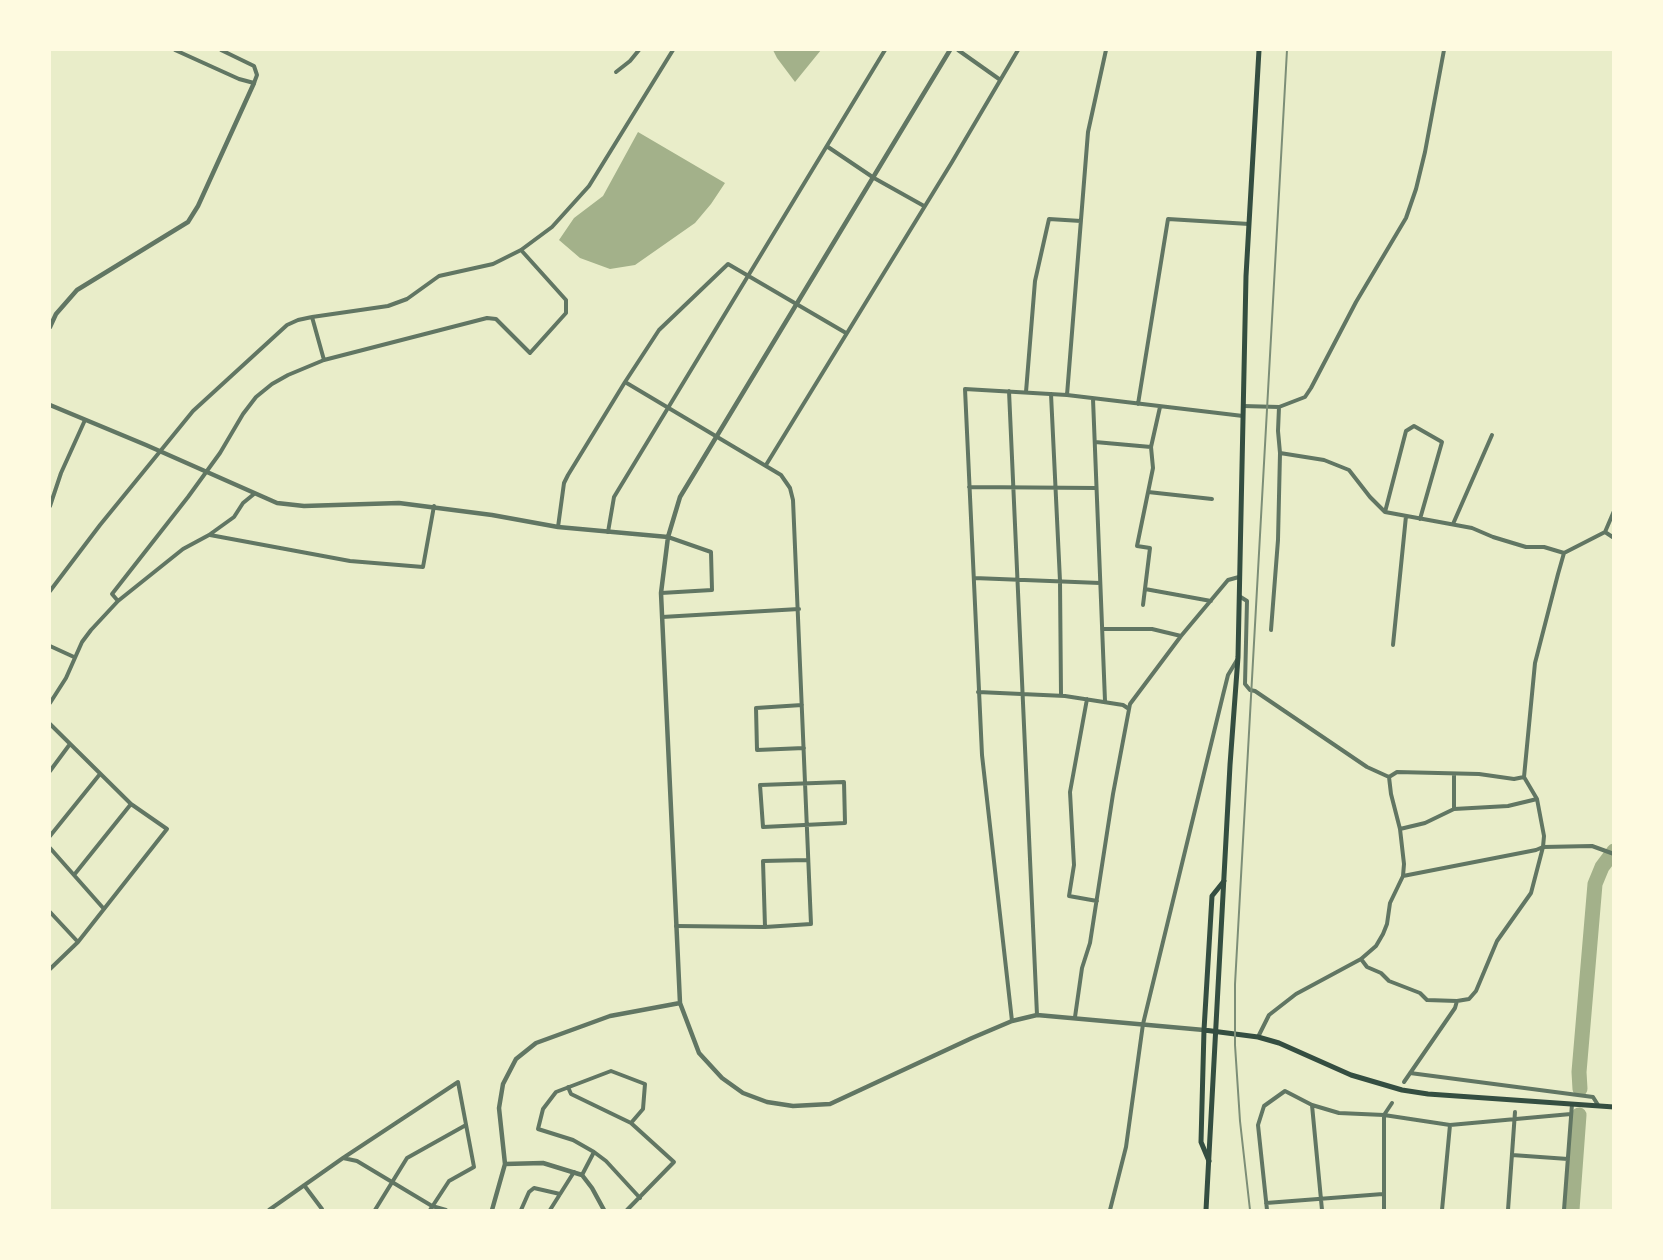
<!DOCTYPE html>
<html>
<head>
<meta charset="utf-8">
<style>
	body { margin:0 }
	#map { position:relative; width:1663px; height:1260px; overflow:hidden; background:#e9edc9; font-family:"IBM Plex Sans",sans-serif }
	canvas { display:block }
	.frame { position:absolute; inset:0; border:51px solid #fefae0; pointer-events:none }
</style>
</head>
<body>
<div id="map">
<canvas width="1663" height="1260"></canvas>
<div class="frame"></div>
</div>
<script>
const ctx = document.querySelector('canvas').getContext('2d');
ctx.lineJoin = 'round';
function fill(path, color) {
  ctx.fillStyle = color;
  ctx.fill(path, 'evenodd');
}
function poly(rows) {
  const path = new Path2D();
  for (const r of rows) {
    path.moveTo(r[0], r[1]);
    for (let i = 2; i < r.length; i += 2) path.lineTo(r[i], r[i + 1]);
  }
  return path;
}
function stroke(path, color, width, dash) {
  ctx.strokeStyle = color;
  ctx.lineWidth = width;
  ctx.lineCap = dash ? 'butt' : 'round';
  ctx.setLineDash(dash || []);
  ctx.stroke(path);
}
fill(poly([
	[773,50,821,50,795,82,777,58],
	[638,132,725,183,711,204,695,223,635,265,610,269,580,258,559,240,574,218,603,196]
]), '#a3b18a');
stroke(poly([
	[1580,1089,1579,1072,1595,884,1602,867,1614,851],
	[1572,1210,1579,1115]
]), '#a3b18a', 15);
stroke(poly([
	[175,50,239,79,254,83,257,75,254,66,221,50],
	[958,50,999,79],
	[616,72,630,61,639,50],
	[828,147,874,178,924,206],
	[312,317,324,360],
	[625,382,781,475,790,488,793,500,811,924,765,927,676,926],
	[1009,391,1037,1015],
	[1026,392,1035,281,1049,219,1081,221],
	[1051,394,1060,581,1061,695],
	[1067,395,1088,132,1106,50],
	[1093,399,1105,701],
	[1138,404,1168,219,1249,224],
	[1243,406,1279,407,1305,397,1311,388,1356,302,1406,218,1416,189,1425,152,1444,50],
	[1279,407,1278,431,1280,453,1324,460,1349,470,1370,497,1385,512,1472,528,1493,537,1526,547,1544,547,1564,553],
	[1095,442,1151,447,1160,407],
	[766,465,952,162,1018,50],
	[969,487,1096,488],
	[1148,492,1212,499],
	[50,506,61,473,85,420],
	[1385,512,1406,431,1414,426,1442,442,1420,519],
	[1453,524,1492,435],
	[558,527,564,483,568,475,625,382,659,330,728,264,846,333],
	[608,532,614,497,885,50],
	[1605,532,1614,538],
	[210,535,350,561,423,567,434,506],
	[974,578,1100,583],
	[1145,589,1211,601],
	[50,591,100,525,193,411,287,325,298,320,312,317,388,306,407,299,439,276,493,264,521,250,552,227,589,186,673,50],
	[661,593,712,590,711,552,668,537],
	[1239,596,1247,601,1245,684,1250,690,1255,691,1367,767,1389,777],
	[118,601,112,594,188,497,220,453,243,414,256,397,272,384,288,375,324,360,487,318,496,319,530,353,566,313,566,300,521,250],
	[1143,605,1150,548,1137,546,1153,468,1151,447],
	[662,617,799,609],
	[1102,629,1152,629,1181,636],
	[1271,630,1278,540,1280,453],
	[1393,645,1406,516],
	[50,646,74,657],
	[978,692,1065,696,1123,705,1129,709],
	[1087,699,1070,792,1074,865,1069,896,1097,901],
	[50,703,66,678,82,642,91,630,118,601,183,549,209,535,234,517,243,503,254,494],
	[802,705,756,708,757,750,804,748],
	[50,724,131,804,167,829,78,942,50,969],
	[50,771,70,744],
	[1389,777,1397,772,1479,774,1514,779,1524,777],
	[844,782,845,823,763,827,760,785,844,782],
	[1454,809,1508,806,1537,799],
	[1400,829,1425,823,1454,809,1454,774],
	[50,836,100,774],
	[50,848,104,909],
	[74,875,131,804],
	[1403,876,1536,850,1543,847,1592,846,1614,854],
	[50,912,78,942],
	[765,927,763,861,807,860],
	[1361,959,1367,967,1381,973,1389,981,1420,993,1427,1000,1457,1001,1469,999,1476,991,1497,941,1531,893,1543,847,1544,836,1537,799,1524,777,1535,663,1558,574,1564,553,1605,532,1614,511],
	[1075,1017,1082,968,1090,943,1113,794,1130,704,1181,636,1228,580,1239,577],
	[1012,1021,982,755,965,389,1067,395,1243,416],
	[1258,1037,1269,1015,1296,994,1361,959,1376,946,1383,934,1387,924,1390,903,1403,876,1404,864,1400,829,1391,794,1389,777],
	[1410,1073,1593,1097,1598,1105],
	[1404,1082,1455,1008,1457,1001],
	[568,1087,571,1094,631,1123],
	[1312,1105,1322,1210],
	[594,1152,606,1161,640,1198],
	[1512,1155,1568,1159],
	[343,1158,458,1082,474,1167,449,1181,430,1210],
	[582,1175,594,1152,573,1140,538,1129,543,1109,556,1092,611,1071,645,1084,643,1109,631,1123,674,1162,627,1210],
	[304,1185,322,1209,321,1210],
	[1266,1203,1383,1194],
	[269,1210,343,1158,357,1161,432,1206,446,1210],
	[375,1210,407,1158,466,1125],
	[521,1210,529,1192,534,1188,560,1194],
	[550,1210,574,1172],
	[1110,1210,1126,1147,1143,1024,1223,695,1228,675,1237,660],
	[1267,1210,1258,1125,1264,1106,1285,1091,1312,1105,1339,1113,1384,1115,1450,1125,1571,1114],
	[1384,1210,1384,1115,1392,1103],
	[1442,1210,1450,1125],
	[1508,1210,1515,1112],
	[1564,1210,1572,1104]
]), '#617663', 4);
stroke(poly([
	[950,50,680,497,668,537,661,593,680,1003,699,1053,722,1078,743,1093,767,1102,793,1106,830,1104,972,1038,1012,1021,1037,1015,1204,1030],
	[50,327,56,314,77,290,188,222,198,206,254,83],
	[50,405,146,445,277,503,304,506,399,503,492,515,558,527,668,537],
	[505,1164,543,1163,582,1175,592,1188,604,1210],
	[492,1210,505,1164,499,1108,503,1084,516,1059,536,1043,610,1016,680,1003]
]), '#617663', 4.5);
stroke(poly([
	[1204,1030,1258,1037,1279,1043,1351,1075,1402,1090,1428,1094,1614,1107],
	[1209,1161,1201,1142,1204,1030,1212,896,1224,881]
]), '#344e41', 5);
stroke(poly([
	[1206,1210,1230,765,1238,657,1246,276,1259,50]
]), '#344e41', 5);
stroke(poly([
	[1250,1210,1240,1121,1235,1045,1235,984,1287,50]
]), '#7c8e77', 2);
</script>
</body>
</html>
